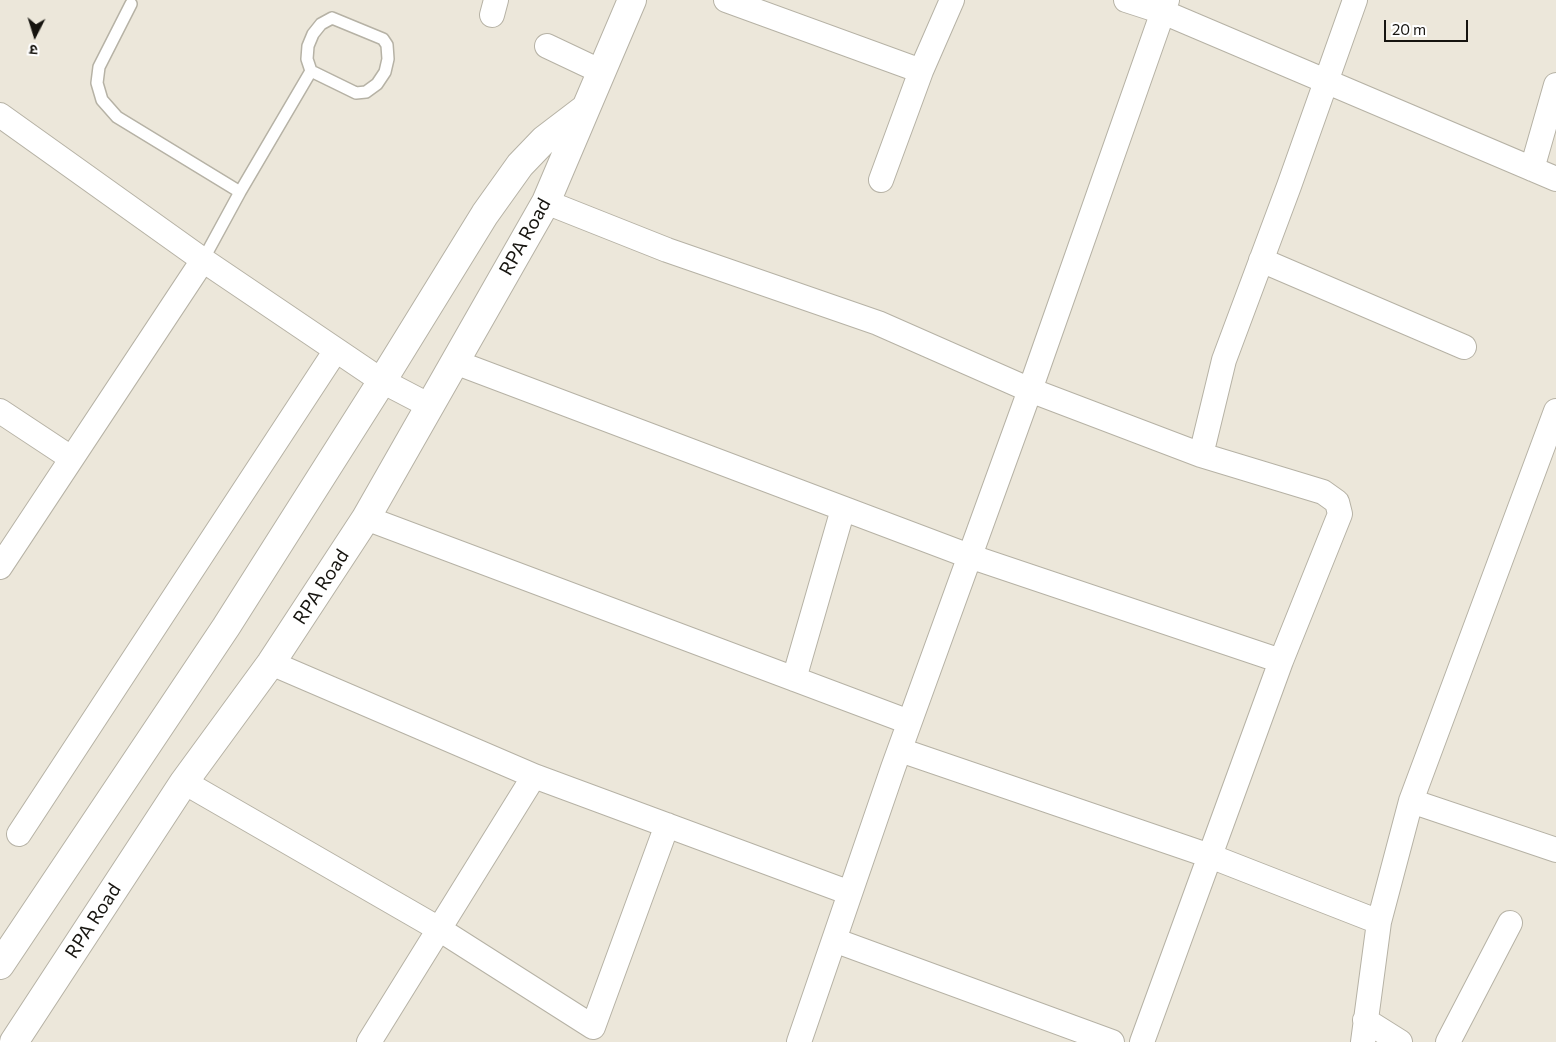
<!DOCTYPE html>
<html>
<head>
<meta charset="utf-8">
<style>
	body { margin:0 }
	#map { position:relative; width:1556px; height:1042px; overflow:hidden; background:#ece7da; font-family:Commissioner,"Noto Sans Devanagari",sans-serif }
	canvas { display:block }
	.north { position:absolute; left:10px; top:10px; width:50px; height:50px; -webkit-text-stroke:4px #fff; paint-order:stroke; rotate:185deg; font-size:14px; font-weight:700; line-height:20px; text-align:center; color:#16140f }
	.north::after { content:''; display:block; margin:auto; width:18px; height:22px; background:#16140f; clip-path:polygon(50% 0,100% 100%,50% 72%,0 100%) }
	.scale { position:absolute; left:1384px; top:20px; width:84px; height:22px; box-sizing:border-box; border:2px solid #16140f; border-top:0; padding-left:6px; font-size:15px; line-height:18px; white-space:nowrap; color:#16140f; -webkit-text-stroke:4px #fff; paint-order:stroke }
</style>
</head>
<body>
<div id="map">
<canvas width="1556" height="1042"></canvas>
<div class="north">उ</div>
<div class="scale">20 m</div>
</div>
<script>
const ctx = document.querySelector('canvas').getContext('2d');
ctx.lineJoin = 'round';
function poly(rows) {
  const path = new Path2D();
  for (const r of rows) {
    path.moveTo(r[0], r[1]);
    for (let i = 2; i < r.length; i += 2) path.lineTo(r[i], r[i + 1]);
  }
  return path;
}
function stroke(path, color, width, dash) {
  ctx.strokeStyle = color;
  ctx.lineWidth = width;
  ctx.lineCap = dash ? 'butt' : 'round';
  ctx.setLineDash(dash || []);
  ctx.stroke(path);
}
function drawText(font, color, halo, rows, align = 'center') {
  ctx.font = font + ' Commissioner,sans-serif';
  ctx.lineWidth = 4;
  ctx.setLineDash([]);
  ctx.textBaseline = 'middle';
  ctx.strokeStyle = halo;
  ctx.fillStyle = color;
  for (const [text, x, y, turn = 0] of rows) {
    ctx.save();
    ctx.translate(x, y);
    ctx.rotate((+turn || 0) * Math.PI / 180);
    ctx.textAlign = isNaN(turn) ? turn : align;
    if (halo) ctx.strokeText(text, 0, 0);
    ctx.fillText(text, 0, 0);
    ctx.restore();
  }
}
const service = poly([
	[131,4,99,67,97,83,102,100,117,117,240,192],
	[332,18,383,39,387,45,388,59,385,72,377,84,366,92,356,93,311,71,307,59,308,46,313,34,321,24,332,18],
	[203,260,240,192,311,71]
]);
const minor = poly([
	[726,0,921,71,952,0],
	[1126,0,1163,12,1556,179],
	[492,15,496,0],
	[547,46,602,72],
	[0,115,203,260,382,381,430,406],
	[1532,169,1556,85],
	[881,180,921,71],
	[546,202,667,250,878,323,1030,390,1201,455,1323,492,1337,502,1340,514,1281,661,1142,1042],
	[1261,260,1464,347],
	[455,362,969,556,1281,661],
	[0,411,71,458],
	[1201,455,1224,360,1289,186,1355,0],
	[366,518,909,722],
	[0,567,203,260],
	[271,663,534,776],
	[794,679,843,509],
	[900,750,1210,856,1379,922],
	[184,782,439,929,593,1027,667,825],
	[1411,801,1556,850],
	[19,834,336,350],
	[834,940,1112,1042],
	[1365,1020,1400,1042],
	[369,1042,534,776,850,893],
	[799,1042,893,768,1030,390,1167,0],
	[1363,1042,1379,922,1411,801,1556,411],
	[1448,1042,1510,923]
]);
const tertiary = poly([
	[0,965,226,627,382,381,485,214,520,165,544,140,586,108],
	[14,1042,184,782,271,663,366,518,546,202,632,0]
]);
stroke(service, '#b6b2a5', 14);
stroke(minor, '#b6b2a5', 26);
stroke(tertiary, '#b6b2a5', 30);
stroke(service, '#fff', 11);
stroke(minor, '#fff', 24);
stroke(tertiary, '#fff', 28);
drawText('19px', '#16140f', '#fff', [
	["RPA Road",525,237,-61],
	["RPA Road",321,587,-57],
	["RPA Road",93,921,-57]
]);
</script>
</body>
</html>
